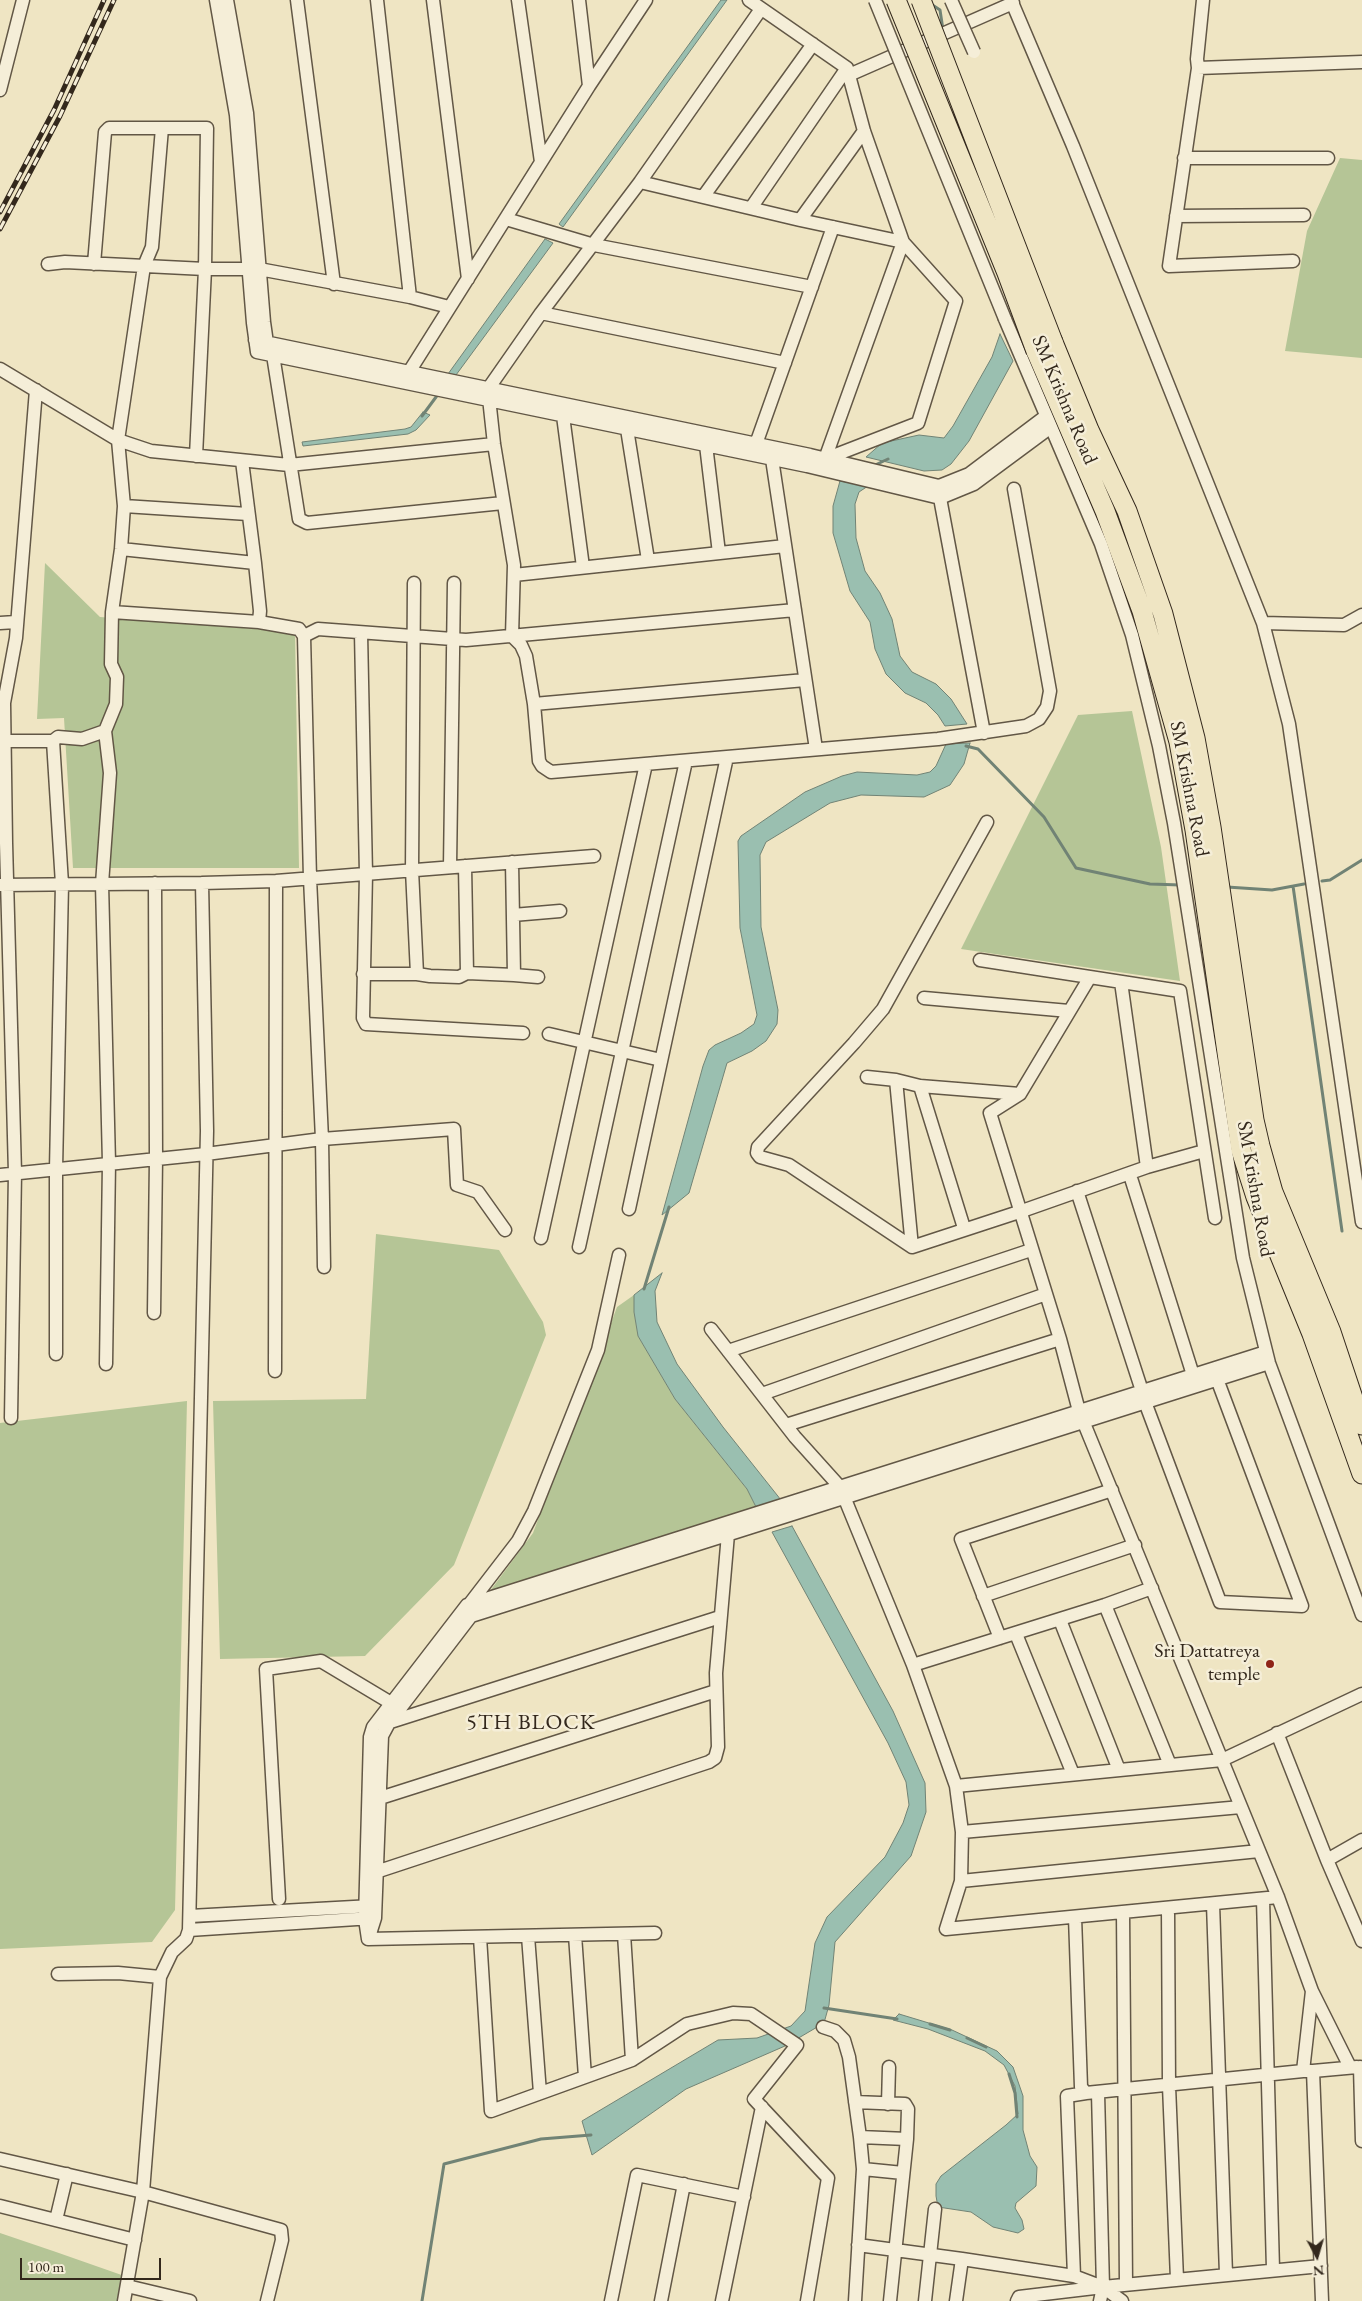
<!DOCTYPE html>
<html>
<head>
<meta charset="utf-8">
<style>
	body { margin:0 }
	#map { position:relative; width:1362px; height:2301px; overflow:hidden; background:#efe5c3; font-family:"EB Garamond",serif }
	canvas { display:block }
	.north { position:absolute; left:1292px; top:2231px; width:50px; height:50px; -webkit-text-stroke:4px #f5eed8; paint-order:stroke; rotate:174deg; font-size:14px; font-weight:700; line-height:20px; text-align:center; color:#33281c }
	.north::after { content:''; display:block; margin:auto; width:18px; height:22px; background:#33281c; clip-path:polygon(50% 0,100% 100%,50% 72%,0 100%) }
	.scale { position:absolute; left:20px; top:2258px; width:141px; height:22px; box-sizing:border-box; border:2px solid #33281c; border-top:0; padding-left:6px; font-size:15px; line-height:18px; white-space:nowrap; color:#33281c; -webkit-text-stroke:4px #f5eed8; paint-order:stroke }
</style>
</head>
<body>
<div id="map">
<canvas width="1362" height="2301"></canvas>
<div class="north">N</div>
<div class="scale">100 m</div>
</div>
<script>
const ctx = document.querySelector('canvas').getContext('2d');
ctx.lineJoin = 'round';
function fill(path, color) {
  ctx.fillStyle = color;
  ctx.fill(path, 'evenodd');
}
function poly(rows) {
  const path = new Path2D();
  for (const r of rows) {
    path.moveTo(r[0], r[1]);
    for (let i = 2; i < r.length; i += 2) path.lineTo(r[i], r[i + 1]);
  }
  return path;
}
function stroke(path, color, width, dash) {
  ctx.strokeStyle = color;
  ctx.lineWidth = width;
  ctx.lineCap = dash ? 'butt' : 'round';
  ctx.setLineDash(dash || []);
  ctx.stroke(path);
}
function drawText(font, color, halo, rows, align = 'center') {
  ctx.font = font + ' "EB Garamond",serif';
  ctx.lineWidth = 5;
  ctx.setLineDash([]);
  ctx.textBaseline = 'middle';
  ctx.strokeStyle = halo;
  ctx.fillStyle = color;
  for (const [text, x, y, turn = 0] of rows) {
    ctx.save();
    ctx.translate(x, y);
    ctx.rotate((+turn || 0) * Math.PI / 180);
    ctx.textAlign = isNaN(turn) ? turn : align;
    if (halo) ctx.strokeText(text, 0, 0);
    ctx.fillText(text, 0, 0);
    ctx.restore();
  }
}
fill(poly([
	[1340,158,1362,160,1362,358,1285,351,1307,231],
	[45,563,100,617,295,632,299,868,73,868,64,718,37,719],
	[1132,711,1161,847,1180,981,961,949,1078,715],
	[376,1234,499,1250,543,1322,546,1335,454,1565,365,1656,220,1659,213,1401,366,1399],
	[634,1295,634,1312,638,1336,675,1399,747,1489,756,1507,490,1591,533,1533,617,1307],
	[187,1401,175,1910,152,1942,0,1949,0,1423],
	[0,2233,56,2252,133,2279,119,2301,0,2301]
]), '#b5c596');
const water = poly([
	[721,0,727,0,563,227,559,224,721,0],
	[545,239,553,243,456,375,448,374,545,239],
	[1000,334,1013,361,969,441,951,464,942,470,924,471,866,457,882,443,919,435,944,438,953,426,992,357,1000,334],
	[423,412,430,415,416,430,408,434,303,446,302,442,405,429,411,427,423,412],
	[840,481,868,486,859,492,855,504,856,538,865,571,880,593,892,619,900,656,912,672,936,684,951,699,967,724,945,726,938,715,926,703,905,693,886,674,875,649,870,622,850,591,833,533,833,506,840,481],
	[970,743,964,764,950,785,924,797,861,795,830,803,766,842,760,855,761,927,778,1010,777,1024,766,1041,752,1051,727,1063,689,1193,662,1215,703,1066,709,1050,715,1045,741,1033,754,1024,757,1015,740,928,738,841,741,836,805,792,842,776,857,772,917,775,930,772,936,766,946,744,970,743],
	[662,1273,655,1291,657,1322,677,1364,723,1427,781,1500,756,1507,747,1489,675,1399,638,1336,634,1312,634,1295,662,1273],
	[792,1526,893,1711,925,1783,926,1812,911,1856,835,1942,829,2005,824,2023,785,2046,686,2089,592,2155,582,2121,718,2040,757,2038,791,2026,805,2011,815,1943,827,1917,885,1857,903,1823,909,1805,906,1782,888,1743,772,1532,792,1526],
	[899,2014,952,2030,997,2051,1013,2067,1023,2096,1023,2130,1030,2156,1037,2167,1036,2186,1016,2203,1015,2208,1022,2220,1024,2229,1018,2233,993,2227,971,2212,938,2207,936,2196,936,2184,941,2176,1006,2125,1018,2114,1015,2086,1004,2065,985,2051,928,2029,893,2020,899,2014]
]);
fill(water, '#9abfb0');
stroke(water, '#718375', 1);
stroke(poly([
	[931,4,940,10,943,30],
	[422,416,439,393],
	[873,466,888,459],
	[966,746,978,749,1044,817,1076,868,1150,884,1181,885],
	[1322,881,1330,880,1362,860],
	[1293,886,1342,1231],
	[1227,887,1272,890,1304,884],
	[644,1289,669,1207],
	[824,2008,897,2019],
	[930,2024,950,2030],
	[967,2038,986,2047],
	[1009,2074,1015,2093,1017,2117],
	[422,2301,444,2164,541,2139,591,2135]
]), '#718375', 3);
const minor = poly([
	[216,0,236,115,253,323,257,352,807,466,940,498,974,484,1051,427],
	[227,0,247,113,264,322,268,350],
	[297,0,334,284],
	[377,0,410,297],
	[433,0,468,279],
	[518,0,541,162],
	[579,0,589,86],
	[749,0,847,68,864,131,903,242,956,301,918,423,825,459],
	[1011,0,1073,146,1263,623,1289,724,1362,1222],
	[1203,0,1197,59,1198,68,1169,266,1293,261],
	[761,9,640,182,541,313,488,389,494,444,514,565,512,636,521,645,526,656,534,704,539,761,542,766,551,772,938,739,1026,726,1039,719,1047,707,1050,691,1014,489],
	[1198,68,1362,62],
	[849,75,1013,3],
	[0,90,23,0],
	[1184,158,1328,158],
	[640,182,800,220,903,242],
	[703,197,813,44],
	[751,208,847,68],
	[1176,216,1304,215],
	[506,219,594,245,812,287],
	[800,220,864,131],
	[48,264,65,262,205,269,248,269],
	[94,264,105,132,109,128,207,128,205,269,196,456],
	[259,269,410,297,449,307],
	[541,313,785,363],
	[1005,319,1101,544,1132,635,1159,746,1174,823,1243,1258,1269,1363,1362,1615],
	[255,340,810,455,939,486,969,474,1046,416],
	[273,355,299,519,307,523,503,503],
	[0,369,118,440,151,451,289,465,494,444],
	[409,372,589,86,646,0],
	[563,416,583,567],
	[627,429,648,560],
	[756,444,833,227],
	[706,445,719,553],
	[772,459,816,749],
	[825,459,903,242],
	[242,461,255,563,260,611,259,622],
	[940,498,984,733],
	[124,506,248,514],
	[121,549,255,563],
	[514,575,785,546],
	[414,583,412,870,417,974],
	[112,612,259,622,299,629,304,636,318,629,466,640,795,610],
	[0,623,16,622],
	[1263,623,1344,625,1362,615],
	[361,633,366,874,363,1018,366,1024,523,1033],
	[304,636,310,878,322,1139,324,1267],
	[534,704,805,680],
	[0,741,53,741,58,737,82,739,105,731],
	[53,741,62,884,56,1169,56,1354],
	[465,866,467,973],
	[450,867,454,583],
	[202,883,276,881,594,856],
	[0,885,202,883,207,1131,189,1930,186,1939,172,1952,160,1977,143,2192,124,2301],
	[513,915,560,911],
	[980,960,1180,991,1215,1218],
	[363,974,417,974,430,976,459,977,467,973,514,975,512,862],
	[514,975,538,977],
	[1090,977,1020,1094,990,1113,1060,1339,1079,1411,1278,1897,1312,1991,1350,2067],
	[1121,982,1147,1167],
	[924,998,1069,1011],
	[549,1034,661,1060],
	[867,1077,896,1080,920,1086,1020,1094],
	[896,1080,912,1247],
	[920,1086,964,1228],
	[0,1175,206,1154,322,1139,454,1129,457,1185,478,1192,505,1230],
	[1130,1175,1193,1375],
	[1077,1191,1142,1391],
	[629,1209,727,757],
	[541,1238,646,764],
	[579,1247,686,761],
	[912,1247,789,1165,760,1157,757,1153,758,1147,854,1043,883,1009,987,822],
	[912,1247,1022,1211,1147,1167,1204,1151],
	[154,1313,156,1159,155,883],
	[711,1329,795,1437,840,1487,913,1665,956,1786,962,1832,961,1881,946,1929,1278,1897],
	[728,1351,1031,1250],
	[106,1364,109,1163,102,884,110,773,105,731,116,704,117,677,111,664,112,612,121,549,124,506,118,440,144,266,152,247,162,128],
	[275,1371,276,881],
	[762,1394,1046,1294],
	[1145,1402,1220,1602,1302,1606,1217,1379],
	[11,1418,15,1173,6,843,4,703,16,638,36,390],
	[786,1425,1060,1339],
	[983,1596,1135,1545],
	[1105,1605,1170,1765],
	[468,1606,518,1541,534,1511,598,1350,619,1255],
	[1060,1620,1119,1770],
	[1016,1634,1073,1774],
	[1000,1638,961,1539,1112,1490],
	[913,1665,1105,1605,1152,1588],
	[387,1723,720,1617],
	[1277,1733,1327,1860,1362,1941],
	[956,1786,1222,1760,1362,1694],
	[380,1798,716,1691],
	[962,1832,1241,1807],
	[1327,1860,1362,1840],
	[376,1872,709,1762,715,1758,718,1747,716,1673,728,1534],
	[961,1881,1259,1851],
	[279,1899,266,1669,321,1661,391,1703],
	[1263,1899,1273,2269],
	[1213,1904,1226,2274],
	[1168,1908,1169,2086,1177,2279],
	[1123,1912,1126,2284],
	[190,1916,372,1906],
	[1075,1917,1081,2087,1086,2093,1303,2071,1313,2071,1322,2301],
	[189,1930,372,1918],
	[624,1934,632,2060,687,2024,733,2013,751,2014,797,2045,754,2099,828,2178,807,2301],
	[575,1935,585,2077],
	[528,1936,540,2093],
	[369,1937,375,1918,382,1736,389,1723,471,1616,1269,1363],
	[480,1937,491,2111,632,2060],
	[368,1939,365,1919,370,1737,373,1727,467,1605,1266,1352],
	[368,1939,655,1933],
	[58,1974,118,1973,160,1977],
	[823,2027,835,2031,844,2040,849,2057,860,2137,863,2169,855,2301],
	[1360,2067,1362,2141],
	[1303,2071,1312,1991],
	[1313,2071,1357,2067],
	[1098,2093,1103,2287,1100,2301],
	[855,2102,905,2104,908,2109,907,2139],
	[888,2104,889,2067],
	[860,2137,907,2139,890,2301],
	[0,2159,143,2192,281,2230,282,2240,267,2301],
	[863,2169,903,2173],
	[0,2206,135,2240],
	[56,2220,67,2174],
	[858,2245,962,2259,956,2301],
	[962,2259,1074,2276,1067,2096,1086,2093],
	[1074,2276,1103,2287,1122,2301],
	[127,2286,190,2301],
	[611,2301,637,2175,744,2197],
	[661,2301,684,2184],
	[722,2301,762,2107],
	[925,2301,935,2209],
	[1017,2301,1019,2297,1103,2287,1321,2266]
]);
const highway = poly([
	[1053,342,1089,430,1127,511,1163,614,1195,738,1211,827,1254,1120,1260,1146,1273,1192,1331,1332,1362,1425],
	[1036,351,1105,511,1142,611,1179,742,1195,830,1241,1150,1256,1197,1312,1334,1362,1474]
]);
stroke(minor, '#625746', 15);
stroke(highway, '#33281c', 21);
stroke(minor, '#f5eed8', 12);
stroke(highway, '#efe5c3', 19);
const rail = poly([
	[0,212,54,110,104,0],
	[0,229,60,116,114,0]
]);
stroke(rail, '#33281c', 5);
stroke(rail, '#f5eed8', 3, [9]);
const minorBridge = poly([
	[875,0,1005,319],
	[951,0,974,52]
]);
const highwayBridge = poly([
	[896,0,1007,273,1036,351],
	[921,0,1053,342]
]);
stroke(minorBridge, '#625746', 15, []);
stroke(highwayBridge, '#33281c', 21, []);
stroke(minorBridge, '#f5eed8', 12);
stroke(highwayBridge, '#efe5c3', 19);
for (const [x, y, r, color] of [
	[1270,1664,5,"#8f2418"]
]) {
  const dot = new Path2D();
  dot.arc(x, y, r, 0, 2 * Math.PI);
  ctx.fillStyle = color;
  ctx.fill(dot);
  stroke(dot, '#f5eed8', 2);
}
drawText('20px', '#33281c', '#f5eed8', [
	["SM Krishna Road",1064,400,67],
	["SM Krishna Road",1189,789,79],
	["SM Krishna Road",1255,1189,80]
]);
drawText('20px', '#33281c', '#f5eed8', [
	["Sri Dattatreya",1260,1652],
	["temple",1260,1675]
], 'right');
ctx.letterSpacing = '1px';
drawText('22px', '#33281c', '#f5eed8', [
	["5TH BLOCK",531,1723]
]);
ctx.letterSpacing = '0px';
</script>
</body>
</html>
